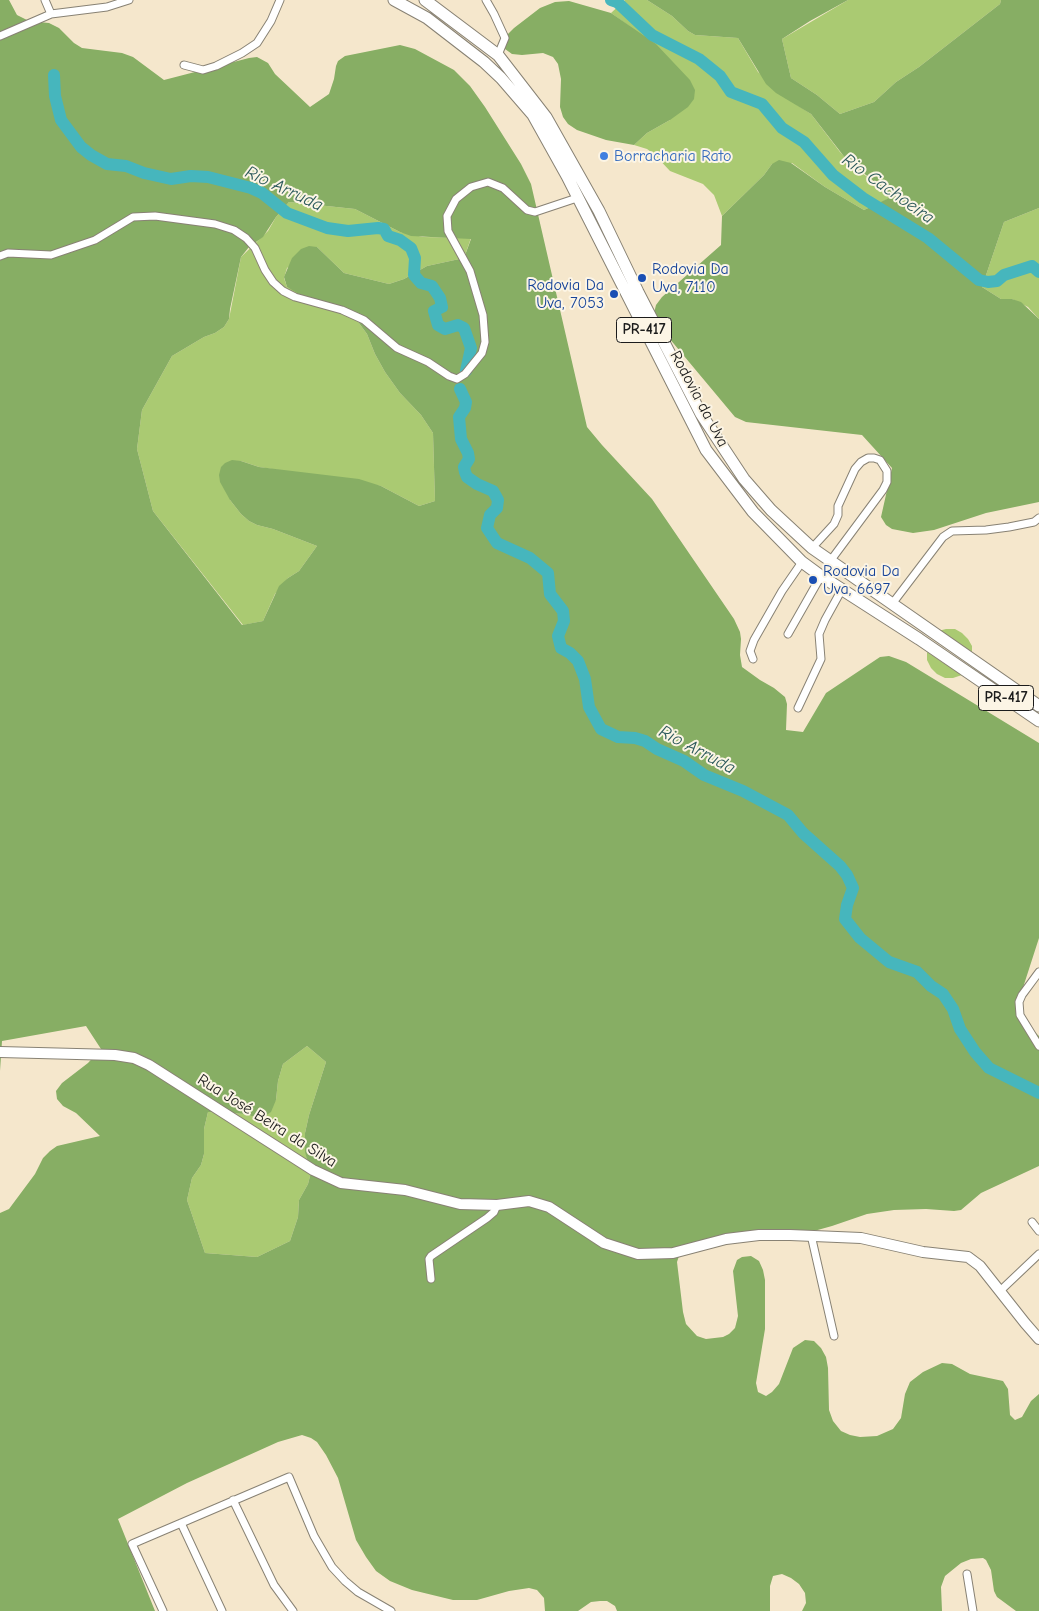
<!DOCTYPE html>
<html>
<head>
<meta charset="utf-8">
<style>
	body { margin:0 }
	canvas { display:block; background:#f5e7cc }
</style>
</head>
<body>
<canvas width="1039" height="1611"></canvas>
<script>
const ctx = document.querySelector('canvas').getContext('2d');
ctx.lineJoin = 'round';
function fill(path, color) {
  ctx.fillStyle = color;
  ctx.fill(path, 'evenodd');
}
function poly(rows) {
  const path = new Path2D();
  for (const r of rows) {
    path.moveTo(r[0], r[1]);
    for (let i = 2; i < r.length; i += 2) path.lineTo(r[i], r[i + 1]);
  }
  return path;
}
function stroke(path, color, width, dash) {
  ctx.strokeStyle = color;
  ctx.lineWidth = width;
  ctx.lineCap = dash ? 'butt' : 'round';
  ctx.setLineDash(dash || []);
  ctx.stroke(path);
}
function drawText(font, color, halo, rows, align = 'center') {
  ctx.font = font + ' "Comic Neue",sans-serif';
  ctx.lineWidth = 4;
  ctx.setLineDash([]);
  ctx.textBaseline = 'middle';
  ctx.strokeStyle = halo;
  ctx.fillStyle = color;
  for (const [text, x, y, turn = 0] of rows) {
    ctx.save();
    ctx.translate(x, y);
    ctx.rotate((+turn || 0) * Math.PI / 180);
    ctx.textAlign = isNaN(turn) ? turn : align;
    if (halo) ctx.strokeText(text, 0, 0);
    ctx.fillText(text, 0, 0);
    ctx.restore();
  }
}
fill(poly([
	[625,0,647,0,672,16,688,31,695,35,738,38,758,72,797,105,811,114,840,152,859,171,876,183,890,198,864,210,825,187,792,163,772,164,764,175,722,216,714,195,703,184,670,171,654,154,647,149,634,145,647,133,670,120,629,26,611,13],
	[848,0,1001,0,1000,4,919,67,896,82,874,102,840,114,817,95,791,78,782,39],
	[289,202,355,209,400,232,423,237,471,238,464,258,427,266,404,279,389,284,344,273,317,247,287,268,284,278,287,287,353,315,367,334,375,354,385,372,400,393,421,415,433,433,435,501,419,506,381,486,259,467,241,461,230,500,241,514,249,521,257,525,273,529,317,546,299,571,288,578,275,594,263,621,243,625,153,511,137,449,142,410,172,356,204,337,215,333,224,327,229,319,241,257,268,231,276,217],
	[1039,208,1039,319,1028,307,1012,299,1001,299,982,287,1004,222],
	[946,629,955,629,962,633,968,639,972,646,972,655,938,631],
	[927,652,962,675,953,678,945,678,937,674,931,668,927,660],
	[307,1046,326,1062,309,1115,305,1133,311,1172,308,1184,299,1200,298,1217,290,1241,257,1257,205,1253,187,1200,192,1178,201,1165,204,1154,204,1129,208,1112,245,1114,255,1117,276,1100,278,1081,283,1064]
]), '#aaca72');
fill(poly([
	[0,0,9,0,17,15,29,21,49,23,59,28,74,43,82,48,122,53,133,57,164,80,249,58,257,57,268,63,275,74,310,107,329,94,334,79,336,66,338,61,345,56,400,45,415,49,454,70,470,86,485,107,521,164,531,184,587,427,602,445,652,499,734,619,740,632,741,639,740,655,742,667,760,680,774,688,785,697,787,704,786,730,803,732,826,693,880,657,889,656,906,662,1039,743,1039,938,1019,1000,1025,1023,1039,1036,1039,1166,981,1193,961,1210,954,1211,926,1209,894,1210,867,1214,832,1226,814,1231,777,1234,680,1253,677,1262,683,1312,686,1324,697,1336,706,1339,723,1337,729,1334,735,1328,738,1316,733,1271,737,1260,742,1257,751,1256,759,1261,763,1270,765,1280,765,1329,756,1383,758,1392,766,1396,772,1392,779,1384,793,1348,805,1340,814,1341,821,1348,826,1357,828,1368,829,1410,833,1421,841,1431,850,1435,860,1437,877,1436,893,1429,901,1418,905,1394,910,1382,923,1372,942,1363,952,1364,970,1374,1003,1381,1008,1389,1010,1415,1015,1420,1022,1417,1031,1401,1039,1394,1039,1611,1016,1611,997,1597,994,1591,991,1570,986,1560,983,1558,971,1559,961,1563,945,1576,941,1587,942,1611,802,1611,806,1603,805,1593,799,1584,791,1578,782,1574,773,1576,770,1586,770,1611,617,1611,615,1606,607,1601,600,1601,591,1602,578,1611,545,1611,544,1598,537,1590,529,1588,509,1591,477,1600,453,1600,412,1590,390,1581,376,1571,366,1557,356,1540,338,1478,326,1455,317,1442,311,1438,302,1435,278,1442,187,1483,118,1519,155,1611,0,1611,0,1213,9,1209,35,1174,43,1158,50,1151,57,1146,100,1136,76,1113,63,1106,57,1099,56,1091,62,1083,88,1063,101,1049,86,1026,2,1041,0,1071],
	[289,202,355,209,400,232,411,236,471,239,464,258,427,266,404,279,389,284,344,273,317,247,309,246,301,249,292,258,284,277,287,287,304,297,353,315,367,334,375,354,385,372,400,393,421,415,433,433,435,501,419,506,381,486,359,479,259,467,241,461,232,460,225,463,221,467,219,475,220,482,230,500,241,514,249,521,257,525,273,529,317,546,299,571,288,578,279,586,263,621,242,625,153,511,137,449,142,410,172,356,204,337,215,333,224,327,229,319,230,309,241,257,249,247,263,237,276,217],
	[307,1046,326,1062,309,1115,305,1133,305,1152,311,1172,308,1184,299,1200,298,1217,290,1241,257,1257,205,1253,187,1200,192,1178,201,1165,204,1154,204,1129,208,1112,245,1114,255,1117,265,1116,271,1112,276,1100,278,1081,283,1064],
	[647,0,848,0,810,21,782,39,791,78,817,95,840,114,874,102,896,82,919,67,1000,4,1001,0,1039,0,1039,208,1004,222,982,287,1001,299,1012,299,1021,302,1039,319,1039,502,986,513,934,530,913,533,892,529,886,525,881,517,892,468,862,435,746,422,735,417,669,338,658,324,654,313,656,305,662,297,721,245,722,216,764,175,772,164,779,160,791,163,825,187,864,210,889,198,876,183,846,159,811,114,776,93,766,84,738,38,695,35,688,31,672,16],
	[569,1,611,13,656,44,690,80,695,90,694,99,688,107,670,120,647,133,634,145,606,140,577,130,568,124,563,117,560,107,561,79,558,64,553,57,543,53,522,55,512,54,505,49,503,43,506,36,514,28,540,8,555,2]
]), '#87ae64');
stroke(poly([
	[611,0,617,2,652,35,699,59,720,76,731,92,762,104,782,128,804,142,833,175,863,198,928,238,979,280,988,282,997,281,1004,275,1032,266,1039,272],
	[54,75,55,96,61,120,81,147,91,155,107,164,126,166,144,173,171,179,191,176,208,177,251,188,262,193,287,213,327,228,348,231,378,228,384,229,388,236,400,240,411,248,415,258,414,275,421,283,432,286,440,298,442,307,434,311,438,325,445,329,458,325,464,328,471,348,466,371],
	[460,389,466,402,465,408,459,417,461,439,468,453,469,459,464,467,465,472,467,477,477,484,493,491,498,500,497,508,490,515,487,528,497,543,530,558,548,573,550,594,563,611,564,621,558,636,561,648,570,653,578,661,585,679,589,707,601,729,618,737,635,738,645,741,657,749,684,761,704,775,743,791,788,815,803,833,840,866,847,875,853,888,847,905,845,919,860,938,889,962,917,972,931,986,943,994,953,1009,960,1029,975,1052,989,1068,1039,1093]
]), '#46b6bd', 12);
const street = poly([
	[45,0,51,14],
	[486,0,494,14,505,38,498,55],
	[0,36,51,14,107,7,129,0],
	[184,65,203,70,216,66,242,53,257,43,271,21,280,0],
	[0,256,8,253,51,255,95,240,133,217,155,216,215,224,234,230,246,238,255,248,265,270,273,282,283,291,295,297,342,310,364,320,397,348,428,362,449,376,457,379,465,374,482,353,485,342,483,315,470,271,448,231,447,216,456,199,471,187,488,182,503,188,527,210,535,212,577,198],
	[812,548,834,524,838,515,838,506,855,469,861,462,868,458,874,458,880,460,887,471,887,482,883,490,831,560],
	[892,604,943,537,952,531,986,530,1009,527,1034,522,1039,518],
	[788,634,821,576],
	[753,659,750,651,754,640,782,591,802,562],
	[798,708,821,659,819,634,825,620,841,591],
	[1039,972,1022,995,1019,1002,1020,1015,1039,1046],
	[1032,1222,1039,1231],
	[811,1235,834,1336],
	[431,1279,429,1259,431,1256,487,1218,494,1212,497,1205],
	[1000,1291,1039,1254],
	[233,1500,274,1585,293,1611],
	[181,1523,222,1611],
	[967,1574,973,1611],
	[163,1611,132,1544,289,1477,314,1536,332,1567,345,1581,358,1592,391,1611]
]);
const secondary = poly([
	[0,1052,115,1055,134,1058,149,1065,313,1170,341,1183,405,1190,460,1204,497,1205,529,1201,549,1207,604,1243,638,1254,673,1253,726,1239,759,1235,790,1235,861,1238,923,1252,968,1257,980,1266,1025,1323,1039,1339]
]);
const primary = poly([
	[394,0,427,18,484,62,501,78,533,115,567,176,706,450,753,512,802,562,821,576,919,639,1039,721],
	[425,0,498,55,546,117,599,211,638,292,701,414,744,479,771,510,812,548,1039,706]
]);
stroke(street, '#888274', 9);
stroke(secondary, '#888274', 12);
stroke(primary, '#888274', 13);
stroke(street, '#fff', 7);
stroke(secondary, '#fff', 10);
stroke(primary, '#fff', 11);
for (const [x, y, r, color] of [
	[604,156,5,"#3f7fe0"],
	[642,278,5,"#1a4fb4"],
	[614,294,5,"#1a4fb4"],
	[813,580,5,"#1a4fb4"]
]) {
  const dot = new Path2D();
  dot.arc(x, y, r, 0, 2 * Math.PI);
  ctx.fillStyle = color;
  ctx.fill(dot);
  stroke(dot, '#fcf5e5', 2);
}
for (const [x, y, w] of [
	[644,330,55],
	[1006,698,55]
]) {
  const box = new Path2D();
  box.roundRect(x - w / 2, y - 12.5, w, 25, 4);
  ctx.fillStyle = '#fcf5e5';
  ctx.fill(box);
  stroke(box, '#1c1c1c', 1);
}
drawText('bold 15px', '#1c1c1c', null, [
	["PR-417",644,330],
	["PR-417",1006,698]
]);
drawText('16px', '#366cbe', '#fcf5e5', [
	["Borracharia Rato",614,156]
], 'left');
drawText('16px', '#164399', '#fcf5e5', [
	["Rodovia Da",652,269],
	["Uva, 7110",652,287],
	["Rodovia Da",604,285,"right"],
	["Uva, 7053",604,303,"right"],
	["Rodovia Da",823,571],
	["Uva, 6697",823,589]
], 'left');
drawText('16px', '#1c1c1c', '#fcf5e5', [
	["Rodovia da Uva",699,399,62],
	["Rua José Beira da Silva",267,1121,32]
]);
drawText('italic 18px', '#2d5a5c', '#fcf5e5', [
	["Rio Arruda",284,189,25],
	["Rio Cachoeira",888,189,35],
	["Rio Arruda",697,750,28]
]);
</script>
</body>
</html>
